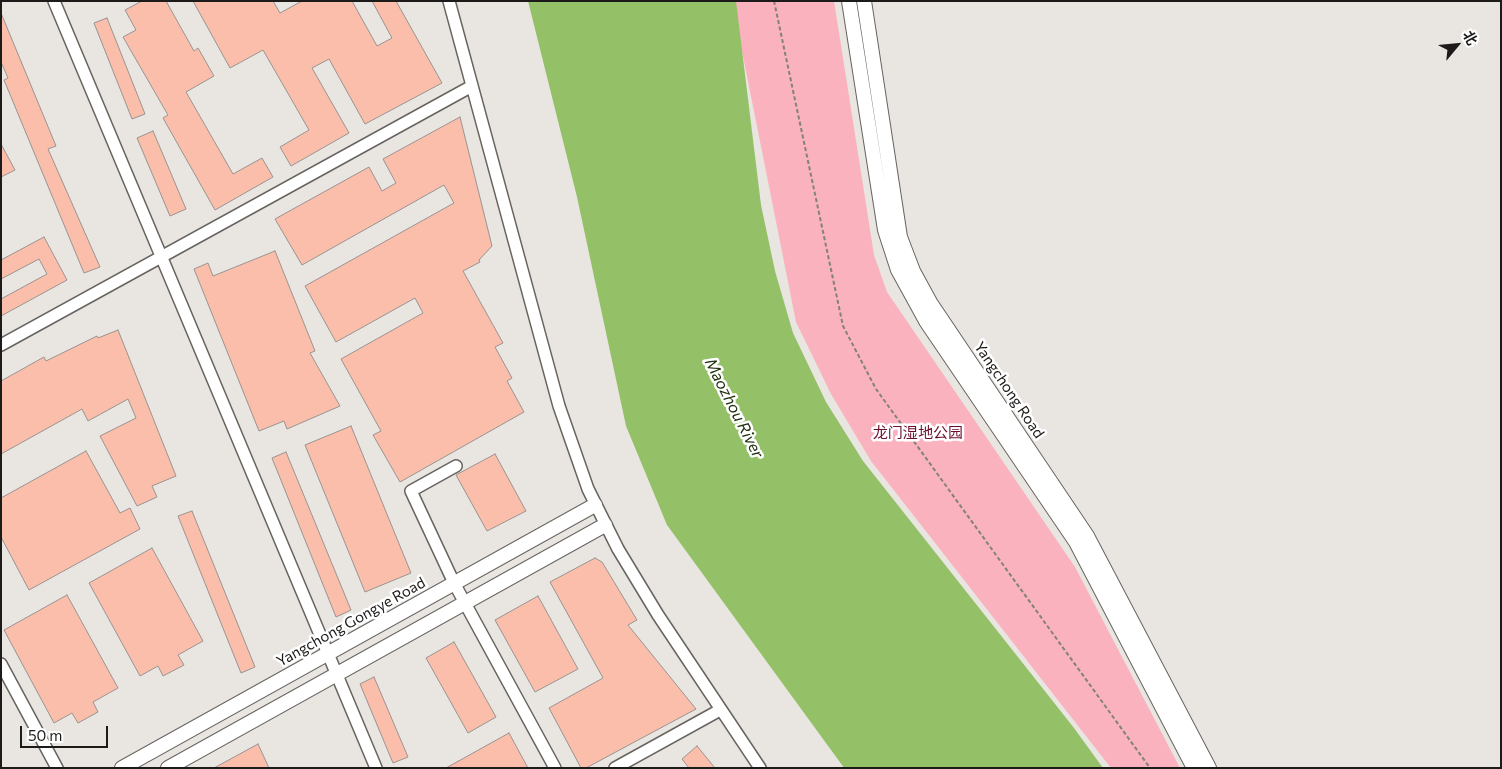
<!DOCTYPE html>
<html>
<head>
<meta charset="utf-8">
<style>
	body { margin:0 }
	#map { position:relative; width:1502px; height:769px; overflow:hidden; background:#e9e5e1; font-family:Commissioner,"Noto Sans SC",sans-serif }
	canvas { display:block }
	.frame { position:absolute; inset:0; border:2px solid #1c1b19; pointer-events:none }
	.north { position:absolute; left:1432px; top:20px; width:50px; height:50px; -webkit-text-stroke:4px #fff; paint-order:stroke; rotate:62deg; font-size:14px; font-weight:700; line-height:20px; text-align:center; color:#1c1b19 }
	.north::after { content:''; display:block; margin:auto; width:18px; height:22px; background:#1c1b19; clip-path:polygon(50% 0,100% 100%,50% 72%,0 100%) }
	.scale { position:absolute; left:20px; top:726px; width:88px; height:22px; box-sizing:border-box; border:2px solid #1c1b19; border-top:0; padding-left:6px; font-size:15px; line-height:18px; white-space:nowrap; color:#1c1b19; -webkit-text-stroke:4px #fff; paint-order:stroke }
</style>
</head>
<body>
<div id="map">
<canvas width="1502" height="769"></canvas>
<div class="frame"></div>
<div class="north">北</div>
<div class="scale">50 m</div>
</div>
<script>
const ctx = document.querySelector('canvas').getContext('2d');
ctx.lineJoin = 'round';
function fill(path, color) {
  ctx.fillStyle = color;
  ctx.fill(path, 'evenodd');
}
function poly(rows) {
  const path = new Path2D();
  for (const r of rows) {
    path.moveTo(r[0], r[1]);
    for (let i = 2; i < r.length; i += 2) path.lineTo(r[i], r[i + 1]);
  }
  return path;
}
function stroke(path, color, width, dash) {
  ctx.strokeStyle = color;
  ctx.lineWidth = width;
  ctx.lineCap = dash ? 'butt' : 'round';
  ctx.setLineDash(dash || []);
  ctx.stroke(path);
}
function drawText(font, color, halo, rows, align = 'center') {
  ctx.font = font + ' Commissioner,"Noto Sans SC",sans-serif';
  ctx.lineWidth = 5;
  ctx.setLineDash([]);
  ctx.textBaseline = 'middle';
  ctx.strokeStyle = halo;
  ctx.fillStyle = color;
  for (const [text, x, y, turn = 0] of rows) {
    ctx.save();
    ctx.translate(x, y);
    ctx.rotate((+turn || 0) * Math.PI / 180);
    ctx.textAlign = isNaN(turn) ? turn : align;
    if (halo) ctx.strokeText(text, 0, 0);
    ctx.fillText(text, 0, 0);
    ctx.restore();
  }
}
fill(poly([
	[732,1,834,1,874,255,887,292,1075,567,1180,768,1111,768,871,461,831,394,796,322]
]), '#fab2be');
fill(poly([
	[528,1,736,1,761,205,775,271,793,333,826,402,863,461,1074,728,1103,768,844,768,842,765,667,525,626,426,577,197]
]), '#94c068');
const building = poly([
	[142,1,166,1,194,51,198,48,214,76,186,92,233,174,262,158,273,177,215,210,163,118,168,115,123,37,136,30,125,10,142,1],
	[193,1,273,1,280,13,302,1,352,1,377,46,392,38,372,1,396,1,442,83,365,124,329,59,312,68,349,133,291,166,280,147,309,130,263,50,230,68,193,1],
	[1,13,56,146,48,149,100,267,84,273,4,80,8,78,1,62,1,13],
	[107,18,145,114,132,119,94,23,107,18],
	[460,117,492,246,479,260,480,262,463,271,503,343,495,347,512,378,507,381,524,412,400,482,373,435,381,431,341,359,423,313,415,298,336,342,305,286,454,203,444,185,302,265,275,219,369,167,382,191,396,183,383,159,460,117],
	[153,131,186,209,170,216,137,138,153,131],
	[1,144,15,170,1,177,1,144],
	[44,237,67,280,1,316,1,299,47,274,39,259,1,279,1,260,44,237],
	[275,251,315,351,310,353,340,406,287,429,284,421,259,431,194,269,208,263,213,276,275,251],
	[118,330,176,476,152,486,157,497,137,506,100,436,136,418,128,399,88,421,82,409,1,454,1,381,44,357,46,361,97,336,98,338,118,330],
	[351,426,411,573,365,592,305,445,351,426],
	[86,451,120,513,130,508,140,529,29,590,1,537,1,498,86,451],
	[286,452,351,610,336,617,272,458,286,452],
	[495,454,526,511,487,531,456,475,495,454],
	[192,511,255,667,241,673,178,516,192,511],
	[152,548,203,641,178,655,184,665,163,676,158,666,140,676,89,583,152,548],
	[595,558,602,562,637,620,628,625,696,709,586,768,581,768,549,708,603,678,550,582,595,558],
	[67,595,118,688,93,702,98,712,78,723,72,713,54,723,4,630,67,595],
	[538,596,578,669,535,692,495,620,538,596],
	[454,642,496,717,468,733,426,658,454,642],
	[374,677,408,757,393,763,360,684,374,677],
	[509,733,528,768,446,768,509,733],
	[258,744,269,768,214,768,258,744],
	[697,746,715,768,689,768,682,759,697,746]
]);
fill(building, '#fbbeab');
stroke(building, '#989391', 1);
const minor = poly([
	[54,1,376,768],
	[449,1,559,406,588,489,618,549,658,615,760,768],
	[1,345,472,86],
	[456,466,411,491,454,583,555,768],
	[1,664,57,768],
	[615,768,720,710]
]);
const tertiary = poly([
	[849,1,885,230,898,270,926,321,1076,542,1194,768],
	[864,1,900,237,913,271,931,304,1087,536,1209,768],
	[122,768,595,505],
	[168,768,605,525]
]);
stroke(minor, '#676460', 14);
stroke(tertiary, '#676460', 16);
stroke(poly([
	[774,1,843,326,876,389,1150,768]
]), '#83817e', 2, [4, 2.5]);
stroke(minor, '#fff', 11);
stroke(tertiary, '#fff', 14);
drawText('15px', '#1c1b19', '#fff', [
	["Yangchong Road",1009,390,56],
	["Yangchong Gongye Road",351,622,-29]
]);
drawText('15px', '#6a0f2d', '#fff', [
	["龙门湿地公园",918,433]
]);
drawText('italic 16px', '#20310d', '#fff', [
	["Maozhou River",734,408,63]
]);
</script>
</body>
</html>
